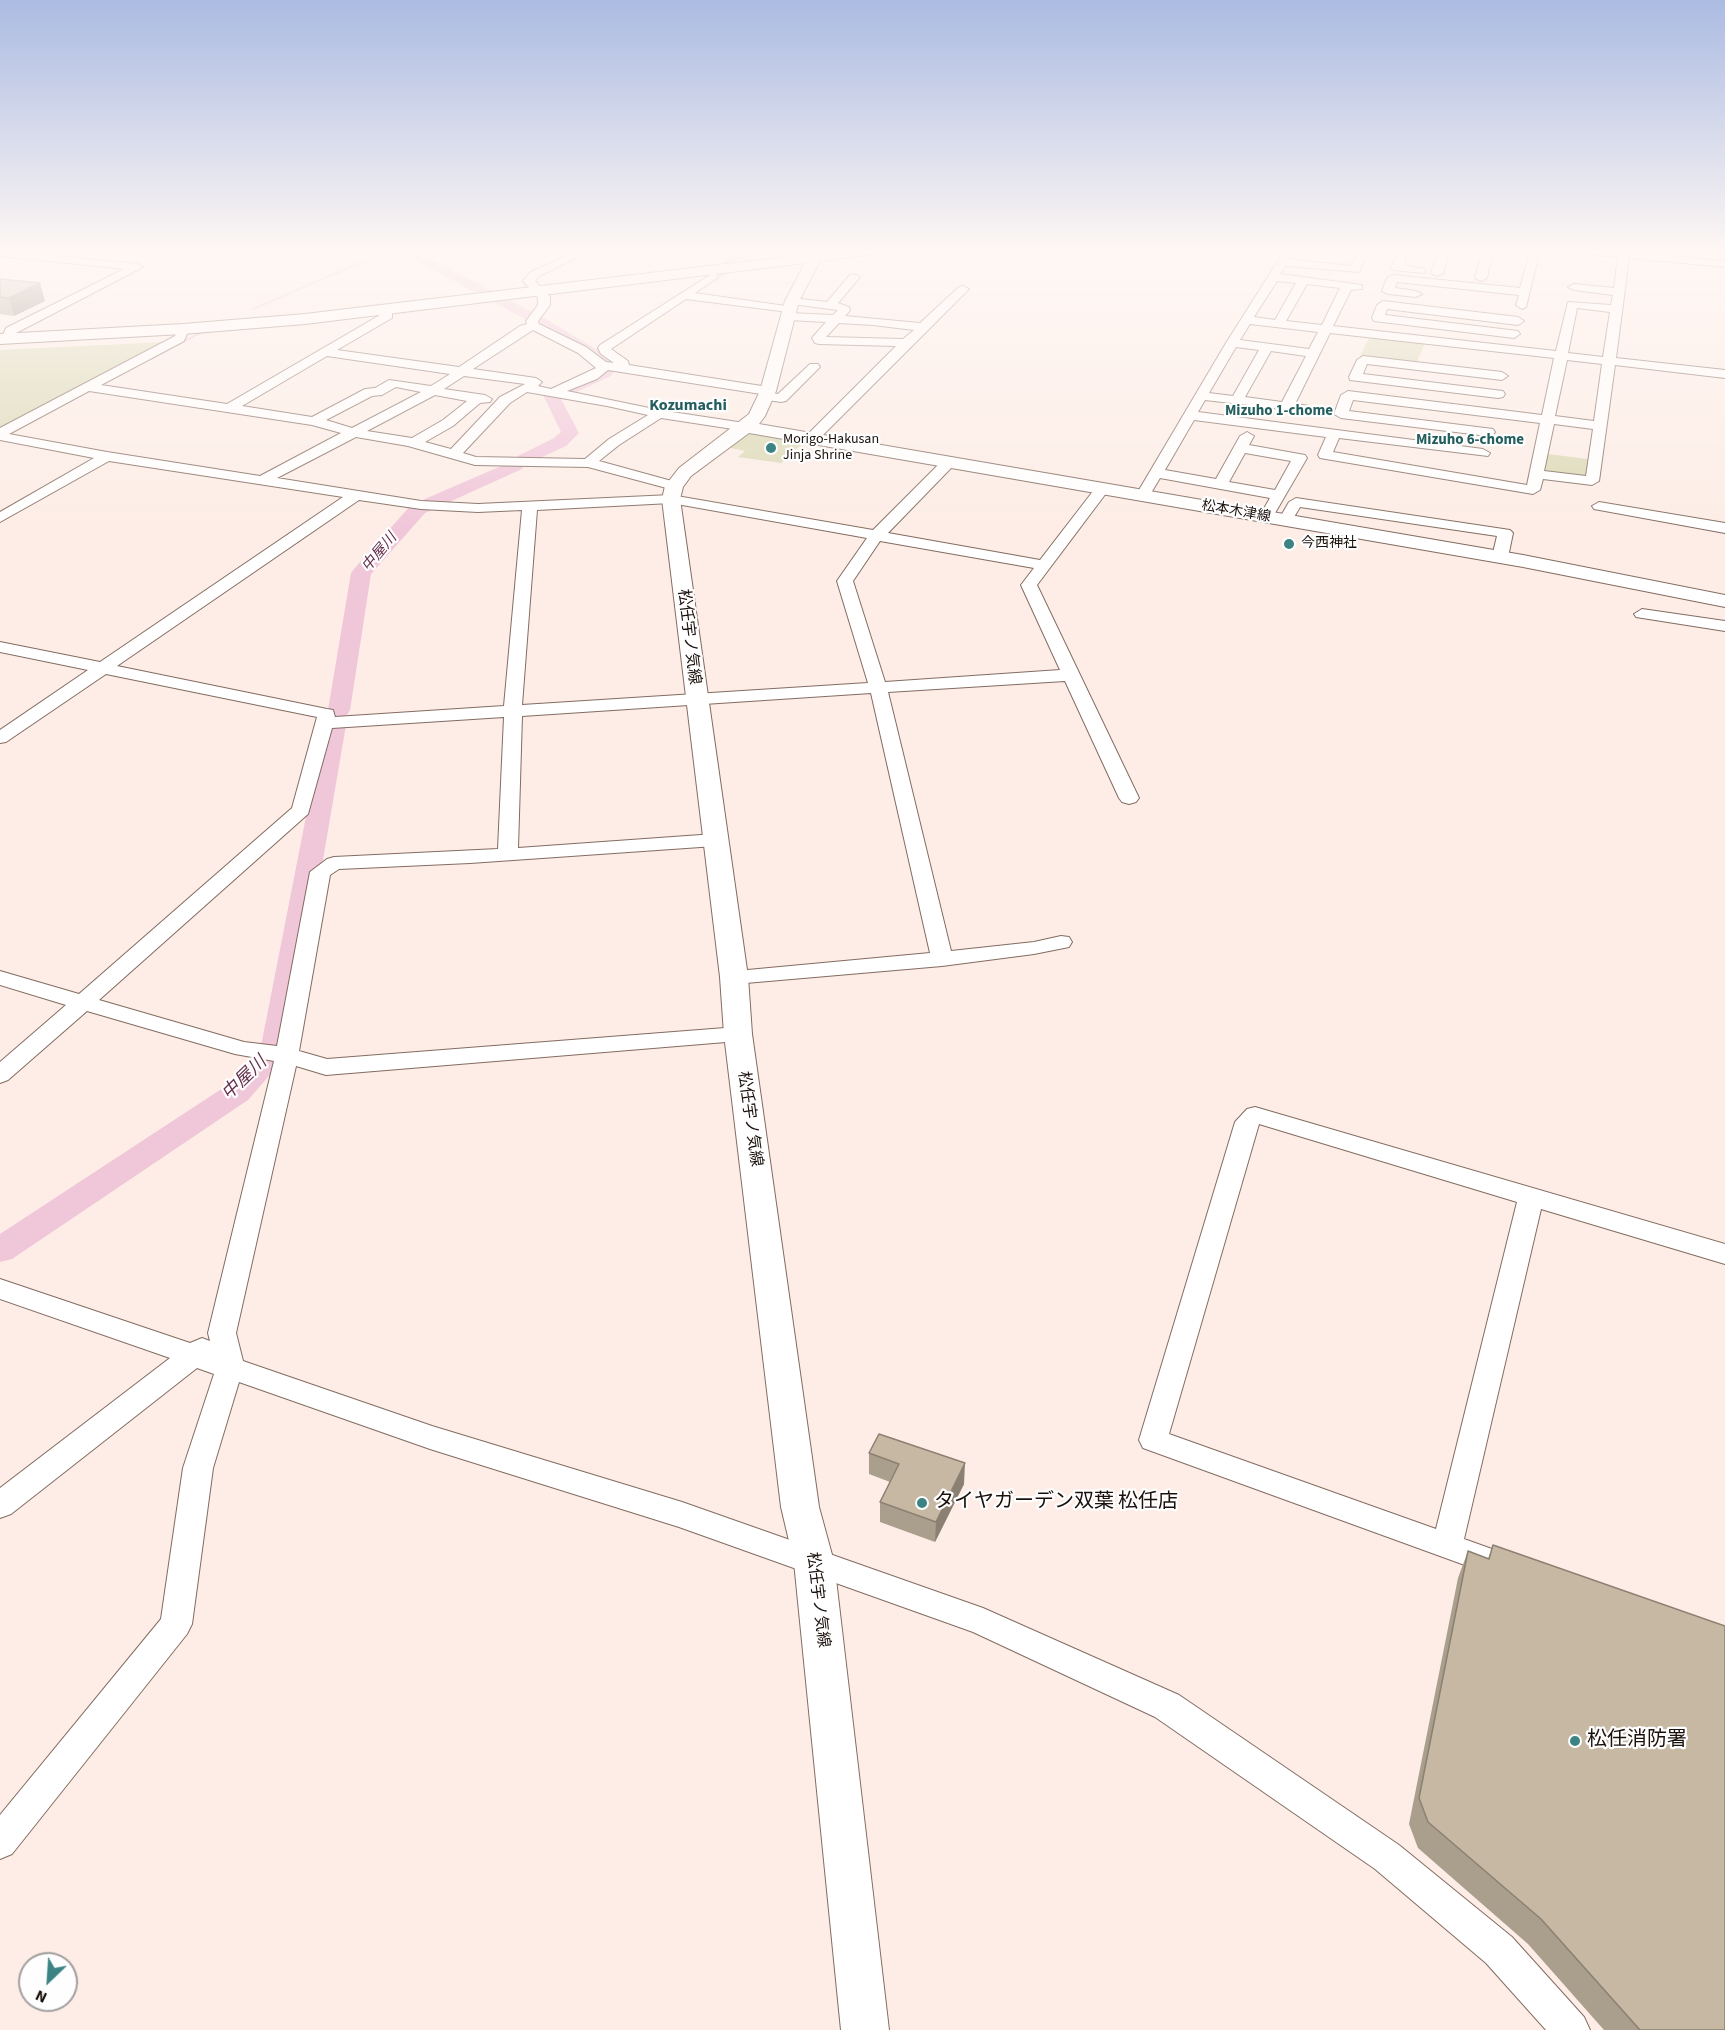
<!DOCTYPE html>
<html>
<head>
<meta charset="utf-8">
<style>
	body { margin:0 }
	#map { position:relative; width:1725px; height:2030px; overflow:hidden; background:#fdede6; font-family:"Source Sans 3",sans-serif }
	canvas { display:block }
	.north { position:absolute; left:18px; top:1952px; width:60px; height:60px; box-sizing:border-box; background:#fefefe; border:2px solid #a39f9e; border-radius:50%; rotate:205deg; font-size:16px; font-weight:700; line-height:24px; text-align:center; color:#1a110d }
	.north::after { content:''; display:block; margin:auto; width:21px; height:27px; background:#3c8484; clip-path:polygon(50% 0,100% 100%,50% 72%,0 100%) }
</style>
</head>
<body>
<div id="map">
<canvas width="1725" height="2030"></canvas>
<div class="north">N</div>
</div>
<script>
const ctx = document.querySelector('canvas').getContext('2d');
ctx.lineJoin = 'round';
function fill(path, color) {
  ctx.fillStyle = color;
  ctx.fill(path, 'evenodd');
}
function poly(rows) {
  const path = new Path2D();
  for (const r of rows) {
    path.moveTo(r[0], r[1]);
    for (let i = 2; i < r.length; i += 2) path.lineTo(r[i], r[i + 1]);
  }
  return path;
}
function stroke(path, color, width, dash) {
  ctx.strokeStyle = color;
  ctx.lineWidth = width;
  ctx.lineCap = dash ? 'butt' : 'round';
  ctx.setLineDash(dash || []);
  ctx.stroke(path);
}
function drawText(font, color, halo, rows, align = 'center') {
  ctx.font = font + ' "Source Sans 3","Noto Sans JP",sans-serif';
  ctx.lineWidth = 4.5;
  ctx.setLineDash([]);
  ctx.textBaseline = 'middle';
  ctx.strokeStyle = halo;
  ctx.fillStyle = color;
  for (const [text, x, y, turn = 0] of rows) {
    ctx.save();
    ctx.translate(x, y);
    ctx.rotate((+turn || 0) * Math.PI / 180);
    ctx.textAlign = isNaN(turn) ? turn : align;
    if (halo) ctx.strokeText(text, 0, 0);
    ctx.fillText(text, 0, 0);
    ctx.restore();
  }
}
fill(poly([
	[1370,336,1425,343,1416,364,1360,357],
	[165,342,0,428,0,350],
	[751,434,803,443,781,463,738,457,745,451,726,447,740,436],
	[1548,454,1588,459,1585,478,1544,473]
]), '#dad9b5');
stroke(poly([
	[253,309,390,250],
	[151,359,202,332]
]), '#f0c6d9', 2);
fill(poly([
	[396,250,413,250,546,319,620,364,611,376,561,399,579,433,566,446,525,465,522,469,425,513,371,574,350,710,347,715,339,717,331,715,328,710,351,573,354,569,411,505,515,460,518,456,554,438,561,432,544,397,546,393,599,370,603,365,536,325,396,250],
	[335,718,343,720,346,725,292,1041,282,1061,248,1100,12,1259,0,1262,0,1234,226,1086,255,1056,262,1041,324,725,327,720,335,718]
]), '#f0c6d9');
stroke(poly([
	[713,276,743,256]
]), '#dbccc5', 12, [12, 6]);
const minor = poly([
	[0,250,137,264,143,267,16,333,13,338,9,339,3,335,6,328,124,269,0,256,0,250],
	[580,250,593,250,539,276,535,281,550,297,550,305,538,321,539,324,586,347,606,362,614,363,601,354,598,348,600,345,713,273,717,274,717,278,695,293,793,307,795,309,789,313,833,315,838,310,792,304,786,301,792,298,827,302,850,275,854,274,860,277,838,303,849,307,850,310,845,316,920,323,959,287,963,286,969,289,818,440,813,441,806,437,808,434,896,346,819,344,815,343,812,338,826,322,788,320,782,316,788,312,686,299,611,349,628,361,629,365,768,387,773,388,773,393,778,394,810,364,818,364,820,367,786,401,781,402,761,399,761,394,608,370,597,379,567,391,659,410,751,424,753,427,751,430,746,431,661,418,619,445,599,461,679,483,681,486,679,489,674,490,588,467,475,465,408,446,356,437,277,478,421,501,478,504,671,495,873,530,944,459,949,458,954,459,956,462,954,465,888,533,1040,560,1097,486,1107,486,1109,489,1107,492,1037,585,1139,798,1136,802,1129,804,1122,802,1119,798,1065,681,888,692,951,951,1034,942,1061,936,1069,937,1072,942,1069,947,1034,954,942,966,734,984,726,982,723,977,726,972,930,953,871,693,522,716,518,848,715,834,722,836,725,840,722,844,715,846,470,863,339,869,330,875,299,1051,327,1059,738,1027,746,1029,749,1034,746,1039,738,1041,326,1075,296,1066,236,1333,243,1361,432,1426,682,1502,983,1608,1179,1695,1399,1845,1512,1937,1584,2017,1590,2030,1546,2030,1486,1963,1375,1869,1155,1717,973,1632,679,1527,430,1449,239,1382,213,1468,192,1624,187,1634,12,1854,0,1859,0,1815,161,1619,183,1468,214,1374,197,1368,11,1514,0,1518,0,1488,170,1358,0,1299,0,1279,190,1343,202,1338,210,1341,208,1333,274,1061,235,1054,87,1011,8,1080,0,1083,0,1062,66,1005,0,985,0,971,79,994,292,808,317,717,106,674,6,742,0,743,0,730,88,670,0,652,0,642,100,662,343,497,109,461,0,522,0,512,94,458,0,440,0,428,175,336,179,326,183,325,189,329,184,341,101,385,227,404,380,315,377,310,383,306,392,312,392,318,337,350,459,367,520,326,527,324,526,321,538,305,538,298,523,281,531,272,580,250],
	[839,323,873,325,914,330,903,339,826,337,839,323],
	[533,330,578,353,596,368,551,389,538,386,542,382,536,378,473,369,533,330],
	[327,356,450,374,431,386,389,380,375,388,365,389,312,417,242,406,327,356],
	[464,376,525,384,500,397,451,449,425,442,453,426,480,403,490,402,492,399,485,395,444,389,464,376],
	[396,387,421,392,352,428,326,420,372,396,382,395,396,387],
	[89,391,312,425,341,433,260,476,107,452,9,434,89,391],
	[527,392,607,406,648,415,609,439,585,459,476,457,463,453,510,403,527,392],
	[435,395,467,401,443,420,412,438,367,431,435,395],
	[359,500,421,509,478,512,522,510,504,706,335,717,333,710,327,709,117,666,359,500],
	[671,503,867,538,837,581,868,683,522,705,537,510,671,503],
	[880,541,1034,568,1021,585,1060,670,885,682,853,581,880,541],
	[504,717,498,849,334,857,327,859,310,872,277,1046,244,1042,99,1000,308,814,332,728,504,717],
	[746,250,758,250,747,258,739,258,739,254,746,250],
	[1285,250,1295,250,1290,259,1351,266,1359,250,1369,250,1359,272,1286,266,1280,274,1362,285,1362,289,1351,290,1333,326,1556,351,1568,302,1611,305,1613,295,1574,290,1568,287,1574,284,1614,288,1618,257,1574,253,1569,250,1606,250,1725,261,1725,267,1629,258,1616,358,1725,370,1725,378,1615,365,1599,481,1592,485,1543,479,1540,490,1533,494,1320,458,1318,455,1326,437,1194,420,1165,470,1216,479,1240,436,1247,432,1254,436,1249,445,1305,455,1307,458,1271,520,1261,520,1259,517,1270,498,1160,478,1148,498,1138,498,1136,495,1226,343,1285,250],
	[1277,281,1296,283,1275,320,1254,317,1277,281],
	[1307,284,1340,288,1322,325,1286,321,1307,284],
	[1577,308,1610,312,1603,357,1568,353,1577,308],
	[1250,324,1318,332,1309,349,1240,340,1250,324],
	[1330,333,1554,358,1542,415,1348,391,1341,395,1334,414,1341,418,1488,436,1493,435,1495,432,1493,429,1349,411,1353,400,1540,423,1527,485,1333,452,1339,438,1488,456,1490,453,1483,449,1198,412,1205,400,1310,412,1312,409,1310,406,1295,404,1330,333],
	[1236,347,1259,350,1233,396,1209,393,1236,347],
	[1271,351,1306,356,1282,402,1245,397,1271,351],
	[1567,360,1602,364,1594,421,1555,416,1567,360],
	[1554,424,1593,429,1586,476,1544,471,1554,424],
	[1245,453,1291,461,1275,490,1229,482,1245,453],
	[1399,250,1409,250,1404,265,1425,269,1425,273,1393,270,1391,268,1399,250],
	[1439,250,1449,250,1443,273,1437,276,1431,273,1439,250],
	[1483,250,1493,250,1487,278,1481,281,1475,278,1483,250],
	[1530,250,1540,250,1526,307,1522,309,1516,305,1519,295,1397,282,1395,288,1416,291,1422,294,1416,297,1388,294,1382,291,1387,278,1393,275,1520,288,1530,250],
	[1383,301,1518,317,1524,321,1518,325,1387,309,1385,315,1518,331,1520,334,1514,338,1374,321,1372,318,1377,305,1383,301],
	[1363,356,1502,372,1508,376,1502,380,1367,364,1363,374,1503,391,1505,394,1503,397,1498,398,1350,380,1349,377,1357,360,1363,356],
	[1296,498,1510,530,1513,533,1508,557,1500,562,1492,557,1497,536,1300,507,1290,524,1280,524,1278,521,1289,502,1296,498],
	[1599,502,1725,523,1725,533,1594,509,1592,506,1599,502],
	[1642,609,1725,621,1725,631,1636,617,1634,614,1642,609],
	[1255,1107,1725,1244,1725,1264,1541,1209,1464,1539,1506,1554,1510,1563,1506,1572,1495,1576,1143,1448,1139,1440,1235,1122,1247,1109,1255,1107],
	[1259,1124,1517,1202,1436,1529,1169,1434,1259,1124]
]);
const major = poly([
	[812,250,826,250,825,252,884,250,877,254,820,261,799,301,776,391,765,416,759,424,1523,555,1725,595,1725,607,1523,567,749,433,691,476,683,487,680,499,748,977,752,1034,819,1507,834,1562,889,2030,841,2030,794,1562,781,1507,724,1034,720,977,662,499,665,486,679,468,749,414,760,391,785,301,805,263,305,324,183,334,0,344,0,334,183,324,305,314,810,254,812,250]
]);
stroke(minor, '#836c61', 2);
stroke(major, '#836c61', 2);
fill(minor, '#fff');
fill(major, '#fff');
fill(poly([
	[0,279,45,301,14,316,0,314],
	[869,1453,964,1484,935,1542,880,1522,880,1502,890,1482,869,1474],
	[1493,1545,1725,2030,1604,2030,1528,1944,1418,1848,1409,1824,1458,1578,1468,1551,1488,1559]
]), '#aa9e8c');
fill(poly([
	[40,283,45,301,14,316,9,298],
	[965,1463,964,1484,935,1542,936,1522]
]), '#8b8172');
const building = poly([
	[0,279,40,283,9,298,0,297,0,279],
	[879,1434,965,1463,936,1522,880,1502,899,1464,869,1453,879,1434],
	[1493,1545,1725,1626,1725,2030,1640,2030,1541,1919,1428,1822,1419,1798,1468,1551,1489,1559,1493,1545]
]);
fill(building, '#c6b8a3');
stroke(building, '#8b8172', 1.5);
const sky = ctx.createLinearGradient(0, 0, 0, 534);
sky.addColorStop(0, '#abbbe2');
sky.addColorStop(0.47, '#fef7f4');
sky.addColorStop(1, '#fef7f400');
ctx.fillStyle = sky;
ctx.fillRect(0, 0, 1725, 534);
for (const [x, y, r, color] of [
	[771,448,6,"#3c8484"],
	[1289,544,6,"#3c8484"],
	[922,1503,6,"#3c8484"],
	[1575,1741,6,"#3c8484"]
]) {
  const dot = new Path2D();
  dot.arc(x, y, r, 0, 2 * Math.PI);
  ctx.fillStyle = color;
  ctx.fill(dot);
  stroke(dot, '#fefefe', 2);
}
drawText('14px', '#1a110d', '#fefefe', [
	["Morigo-Hakusan",783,440],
	["Jinja Shrine",783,456],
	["今西神社",1301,544]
], 'left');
drawText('14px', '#1a110d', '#fefefe', [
	["松本木津線",1236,512,10]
]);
drawText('bold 15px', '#245e5e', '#fefefe', [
	["Mizuho 1-chome",1279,412],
	["Mizuho 6-chome",1470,441]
]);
drawText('italic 15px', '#65314c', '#fefefe', [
	["中屋川",380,553,-50]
]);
drawText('bold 16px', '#245e5e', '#fefefe', [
	["Kozumachi",688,406]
]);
drawText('16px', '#1a110d', '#fefefe', [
	["松任宇ノ気線",688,637,83],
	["松任宇ノ気線",749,1119,82],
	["松任宇ノ気線",817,1600,83]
]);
drawText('italic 18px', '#65314c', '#fefefe', [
	["中屋川",245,1079,-44]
]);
drawText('20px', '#1a110d', '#fefefe', [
	["タイヤガーデン双葉 松任店",934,1503],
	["松任消防署",1587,1741]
], 'left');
</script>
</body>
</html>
